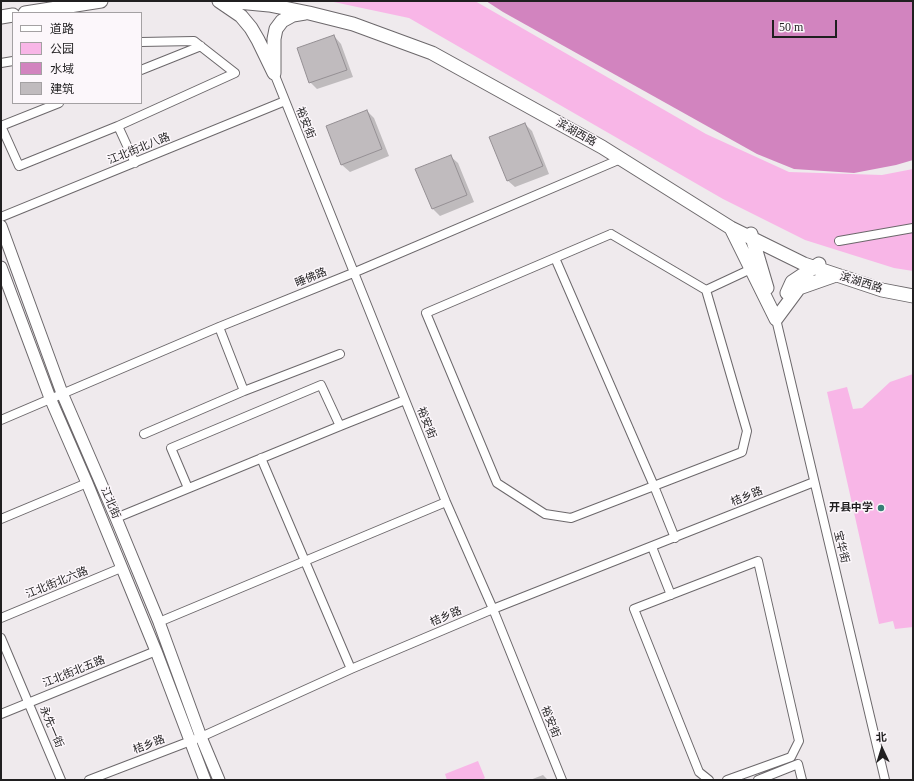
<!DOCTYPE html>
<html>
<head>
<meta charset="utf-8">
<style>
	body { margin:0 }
	#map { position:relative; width:914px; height:781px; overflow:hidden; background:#efeaed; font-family:"Times New Roman","Noto Sans SC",serif }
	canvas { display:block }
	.frame { position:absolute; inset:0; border:2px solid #201f20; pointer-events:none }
	.legend { position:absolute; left:12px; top:12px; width:130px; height:92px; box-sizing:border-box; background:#fcf7fb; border:1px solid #a4a1a3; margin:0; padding:5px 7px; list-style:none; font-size:12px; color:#201f20 }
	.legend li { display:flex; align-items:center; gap:8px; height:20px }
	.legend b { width:20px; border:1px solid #a4a1a3 }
	.north { position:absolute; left:862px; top:729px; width:40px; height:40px; -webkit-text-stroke:3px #fcf7fb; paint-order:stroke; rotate:356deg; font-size:11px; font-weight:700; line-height:16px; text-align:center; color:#201f20 }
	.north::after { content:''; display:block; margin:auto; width:14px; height:18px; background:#201f20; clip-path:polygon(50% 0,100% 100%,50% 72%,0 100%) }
	.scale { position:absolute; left:772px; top:20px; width:65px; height:18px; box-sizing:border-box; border:2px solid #201f20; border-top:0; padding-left:5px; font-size:12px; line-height:14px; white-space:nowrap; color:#201f20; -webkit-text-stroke:3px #fcf7fb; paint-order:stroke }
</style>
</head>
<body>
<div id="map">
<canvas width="914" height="781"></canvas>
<div class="frame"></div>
<ul class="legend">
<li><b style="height:5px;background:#fff"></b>道路</li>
<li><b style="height:11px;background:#f8b6e7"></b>公园</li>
<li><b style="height:11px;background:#d284bf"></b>水域</li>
<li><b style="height:11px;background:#c0bbbe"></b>建筑</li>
</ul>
<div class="north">北</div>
<div class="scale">50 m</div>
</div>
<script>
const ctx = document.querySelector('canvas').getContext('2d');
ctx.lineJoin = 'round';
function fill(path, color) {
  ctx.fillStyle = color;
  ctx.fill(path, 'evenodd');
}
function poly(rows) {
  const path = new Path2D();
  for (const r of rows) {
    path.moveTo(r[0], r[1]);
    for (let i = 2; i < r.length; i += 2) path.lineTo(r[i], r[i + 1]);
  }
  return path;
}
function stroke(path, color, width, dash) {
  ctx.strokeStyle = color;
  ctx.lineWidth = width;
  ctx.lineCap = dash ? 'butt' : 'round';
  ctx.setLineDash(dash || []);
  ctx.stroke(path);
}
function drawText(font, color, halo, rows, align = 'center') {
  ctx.font = font + ' "Times New Roman","Noto Sans SC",serif';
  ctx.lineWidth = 3;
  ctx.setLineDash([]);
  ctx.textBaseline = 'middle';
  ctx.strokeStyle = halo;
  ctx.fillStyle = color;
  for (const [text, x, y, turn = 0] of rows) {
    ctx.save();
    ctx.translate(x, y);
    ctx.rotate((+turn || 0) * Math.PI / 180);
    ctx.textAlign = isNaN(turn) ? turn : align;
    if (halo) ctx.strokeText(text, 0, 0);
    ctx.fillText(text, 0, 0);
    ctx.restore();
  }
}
fill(poly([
	[329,1,475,1,706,134,789,172,882,175,913,169,913,271,894,268,805,240,723,199,409,18],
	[913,374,913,627,895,629,893,621,879,624,827,392,847,387,853,409,862,408,890,382],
	[478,761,485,778,481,780,447,780,445,774]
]), '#f8b6e7');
fill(poly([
	[486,1,913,1,913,160,896,165,854,173,794,169,757,154,503,12]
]), '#d284bf');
fill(poly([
	[334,36,341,44,353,77,317,89,310,82],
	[367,111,374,118,389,156,350,172,342,165,327,126],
	[525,124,532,131,549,174,515,187,507,180],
	[450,156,458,163,474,202,440,216,433,209,417,170],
	[543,775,548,780,530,780]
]), '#0003');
const building = poly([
	[334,35,347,70,309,83,297,48,334,35],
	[367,110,382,149,341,165,326,126,367,110],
	[525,123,543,166,507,181,489,137,525,123],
	[451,155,467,195,432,209,415,169,451,155]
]);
fill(building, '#c0bbbe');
stroke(building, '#948f93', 1);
const street = poly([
	[1,63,13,61],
	[141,70,201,46],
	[274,73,446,502,493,609,562,780],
	[1,126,19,166,118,126,235,73,194,41,141,42],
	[1,126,59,103],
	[118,126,135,163],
	[1,217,285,101],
	[611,234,706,290,747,431,742,452,571,518,545,514,497,483,426,313,611,234],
	[839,241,913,228],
	[555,258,654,486,675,538],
	[706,290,751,269],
	[776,319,885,780],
	[219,327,244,391],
	[1,420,219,327,353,273,623,158],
	[144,434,244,391,340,354],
	[261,458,351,669],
	[188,488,171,448,321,385,340,426],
	[116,518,340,426,405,400],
	[1,519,87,483],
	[652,547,671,595],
	[1,618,121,568],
	[159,622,446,502],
	[1,638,61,780],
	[1,714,156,651],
	[89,780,201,737,351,669,493,609,814,482],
	[709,780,699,772,634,609,758,561,799,741,791,757,727,780],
	[758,780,798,764,802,780]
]);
const secondary = poly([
	[1,226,62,393,116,518,159,622,201,737,219,780],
	[1,267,50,398,87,483,156,651,205,780]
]);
const primary = poly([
	[219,1,241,16,251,28,258,40,274,73,274,39,276,29,282,21,293,15,305,13],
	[227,1,269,5,309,13,353,24,432,53,602,147,731,228,804,264,882,290,913,296],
	[25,13,101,1],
	[1,17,13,15],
	[731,228,776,319],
	[751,234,767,288],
	[787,293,792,282,819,264],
	[776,319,799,288,836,275]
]);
stroke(street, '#6c686b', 10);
stroke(secondary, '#6c686b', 13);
stroke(primary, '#6c686b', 15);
stroke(street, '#fff', 8);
stroke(secondary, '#fff', 11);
stroke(primary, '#fff', 13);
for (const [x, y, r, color] of [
	[881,508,4,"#377e76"]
]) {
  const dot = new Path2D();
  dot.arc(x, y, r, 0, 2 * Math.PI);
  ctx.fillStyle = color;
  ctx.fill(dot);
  stroke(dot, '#fcf7fb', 1.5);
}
drawText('11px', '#201f20', '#fcf7fb', [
	["裕安街",305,123,68],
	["滨湖西路",576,133,29],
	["江北街北八路",139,149,-22],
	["睡佛路",311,278,-22],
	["滨湖西路",861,283,17],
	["裕安街",426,423,68],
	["桔乡路",747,497,-22],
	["江北街",110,503,67],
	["宝华街",841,547,76],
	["江北街北六路",57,583,-22],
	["桔乡路",446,617,-23],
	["江北街北五路",74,672,-22],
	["裕安街",550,722,68],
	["永先一街",51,727,67],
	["桔乡路",149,745,-21]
]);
drawText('bold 11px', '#201f20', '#fcf7fb', [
	["开县中学",873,508]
], 'right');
</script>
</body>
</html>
